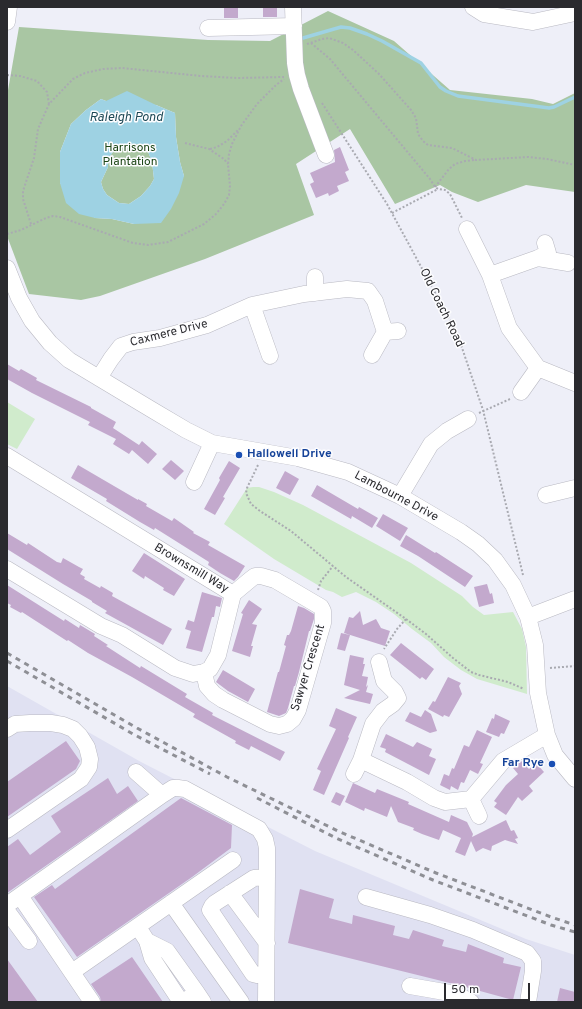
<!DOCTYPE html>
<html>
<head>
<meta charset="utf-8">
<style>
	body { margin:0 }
	#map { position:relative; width:582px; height:1009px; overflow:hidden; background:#eeeff8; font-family:Overpass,sans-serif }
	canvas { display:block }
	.frame { position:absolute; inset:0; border:8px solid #2a2a2e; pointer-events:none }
	.scale { position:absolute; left:444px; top:983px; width:86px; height:18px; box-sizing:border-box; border:2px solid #2a2a2e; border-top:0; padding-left:5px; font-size:12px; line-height:14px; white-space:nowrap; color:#2a2a2e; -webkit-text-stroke:3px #fdfdff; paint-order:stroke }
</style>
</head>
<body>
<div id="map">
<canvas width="582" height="1009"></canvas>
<div class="frame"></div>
<div class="scale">50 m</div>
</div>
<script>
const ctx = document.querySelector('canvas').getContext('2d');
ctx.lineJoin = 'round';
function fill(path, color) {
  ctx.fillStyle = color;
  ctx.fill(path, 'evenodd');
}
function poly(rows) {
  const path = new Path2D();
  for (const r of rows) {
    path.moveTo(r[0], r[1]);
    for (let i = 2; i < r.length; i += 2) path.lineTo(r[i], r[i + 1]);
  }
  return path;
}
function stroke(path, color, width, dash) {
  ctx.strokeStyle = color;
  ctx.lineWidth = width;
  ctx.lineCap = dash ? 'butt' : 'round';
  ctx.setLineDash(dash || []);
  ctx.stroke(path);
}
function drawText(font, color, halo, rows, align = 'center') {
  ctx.font = font + ' Overpass,sans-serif';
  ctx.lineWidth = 3;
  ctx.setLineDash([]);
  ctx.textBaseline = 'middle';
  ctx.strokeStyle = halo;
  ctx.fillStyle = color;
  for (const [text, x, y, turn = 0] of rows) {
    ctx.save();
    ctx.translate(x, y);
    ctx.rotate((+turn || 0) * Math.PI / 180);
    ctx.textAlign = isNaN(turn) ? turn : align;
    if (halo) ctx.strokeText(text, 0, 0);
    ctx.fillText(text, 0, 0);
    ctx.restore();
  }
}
fill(poly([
	[7,686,141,762,315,851,526,939,575,955,575,1002,7,1002]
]), '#e0e1f2');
fill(poly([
	[7,402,35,419,17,449,7,444],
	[253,487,259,487,274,492,303,505,411,563,462,596,473,607,484,615,513,612,522,629,526,647,527,694,477,679,461,670,444,657,431,643,412,629,394,614,376,602,356,592,342,597,333,592,326,590,274,559,224,524,247,488]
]), '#d0ebcc');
fill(poly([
	[328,11,394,41,450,90,532,99,553,104,575,93,575,192,526,185,478,202,452,192,440,185,395,204,350,129,296,164,314,215,205,259,100,296,81,300,29,294,7,236,7,96,19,27,208,40,270,41],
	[101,99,106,101,156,105,175,113,176,137,180,162,184,176,134,224,112,219,95,218,60,183,60,152,71,124,86,110],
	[129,144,138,144,147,149,152,162,154,179,150,186,141,196,129,204,119,203,107,195,103,189,101,182,108,167,108,160,112,153,122,145]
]), '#a9c6a3');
fill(poly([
	[127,91,156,105,175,113,176,137,180,162,184,176,179,193,171,209,161,223,134,224,112,219,95,218,79,214,66,203,60,183,60,152,71,124,86,110,101,99,106,101],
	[129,144,138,144,147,149,152,162,154,179,150,186,141,196,129,204,119,203,107,195,103,189,101,182,108,167,108,160,112,153,122,145]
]), '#9ed2e3');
stroke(poly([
	[303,38,341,27,350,28,367,34,382,41,421,63,440,87,446,91,458,96,549,108,554,107,575,97]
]), '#9ed2e3', 3.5);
fill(poly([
	[224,7,238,7,238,18,224,18],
	[263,7,277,7,277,17,263,17],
	[340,147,349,170,345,172,349,181,337,186,339,191,329,196,328,193,316,198,310,184,314,182,310,173,335,162,334,150],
	[7,364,19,371,21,369,37,378,36,380,91,407,91,408,116,422,113,428,139,445,142,441,157,454,148,464,132,450,129,454,113,444,116,439,88,425,90,422,32,393,7,379],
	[171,460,184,471,175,480,162,469],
	[229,461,240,468,223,497,225,498,215,515,204,509,220,480,219,478],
	[78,465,138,500,138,499,147,504,146,506,172,521,174,518,194,532,193,533,210,542,208,545,245,566,238,577,234,581,220,573,208,565,209,562,155,528,154,530,140,522,106,501,107,499,71,478],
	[285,471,299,479,290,495,276,488],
	[317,485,358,509,359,507,378,518,372,528,352,516,351,519,311,496],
	[383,514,408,528,400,541,376,526],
	[7,533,27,545,28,543,57,562,61,563,63,558,79,567,83,569,80,574,85,577,84,579,100,588,101,586,113,593,112,596,172,629,163,645,105,613,107,611,92,602,92,601,63,584,7,549],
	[406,535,435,553,436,552,473,576,465,587,418,556,400,546],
	[144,553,185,579,174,596,163,590,164,588,145,576,144,579,132,571],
	[487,584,490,594,492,593,494,603,479,607,474,587],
	[7,585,64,621,65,619,79,628,80,625,95,634,94,636,108,645,106,646,140,668,141,666,187,694,185,697,213,713,212,715,285,752,280,761,251,746,249,750,235,743,236,741,193,717,195,714,132,677,88,653,68,640,67,641,22,612,21,613,10,607,11,605,7,603],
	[202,592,222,598,220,607,216,606,214,617,212,617,202,652,186,648,191,631,185,629,188,620,194,622],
	[249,600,262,609,252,624,257,625,251,646,253,646,250,657,232,651,243,614,241,613],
	[298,606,304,608,314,614,314,619,310,631,309,631,299,672,295,686,294,686,288,708,286,713,279,716,267,712,278,672,279,672,286,646,284,645,287,635,289,635,291,631],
	[360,611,363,625,376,619,381,628,390,631,385,646,344,633,349,617,353,618],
	[341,633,350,635,345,651,337,649],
	[401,643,434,669,426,680,422,677,420,679,390,655],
	[350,655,364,658,363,664,365,664,362,676,368,677,366,687,368,685,366,692,373,694,370,704,344,698,360,690,344,685],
	[223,670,255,689,248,702,228,691,216,682],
	[448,677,461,683,459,686,462,694,449,717,444,715,443,717,428,709,433,701,435,702],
	[336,708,357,717,348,737,349,738,324,795,313,790,321,771,317,769,336,729,329,726],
	[425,710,431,714,437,731,430,733,405,721,410,712,421,717],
	[495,714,510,721,504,734,501,733,499,737,486,732,492,718,494,719],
	[477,730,492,737,480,763,483,764,478,774,470,770,464,783,461,782,458,790,451,786,450,790,440,785,444,774,449,776,452,768,454,769,464,745,469,747],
	[386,734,413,747,417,742,432,749,429,756,436,759,429,775,385,752,386,749,380,747],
	[66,741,80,761,76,769,7,817,7,782],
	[521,761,529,769,536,763,544,772,529,786,533,791,522,801,518,797,506,815,494,807,497,803,494,801,506,785,518,774,513,768],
	[108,778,117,794,128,786,138,801,7,893,7,847,18,839,30,855,61,832,51,816],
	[353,783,375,793,377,789,409,802,408,804,449,822,451,815,467,822,473,834,472,837,506,820,511,831,514,830,518,838,515,839,518,844,505,840,492,846,491,851,483,848,476,852,471,841,465,856,455,852,461,838,443,830,439,840,422,834,413,830,414,828,398,822,391,806,387,817,365,808,364,811,345,802],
	[336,792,345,796,340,806,331,802],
	[181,798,232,825,231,848,192,877,77,957,34,897,52,885,55,889],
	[300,889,334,899,329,918,352,924,353,915,395,926,393,935,409,939,413,930,444,940,442,946,466,952,468,944,504,958,503,963,521,967,513,1000,458,985,288,943],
	[132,957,163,1002,101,1002,100,997,91,984],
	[7,959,38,1002,7,1002],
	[560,988,575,992,575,1002,557,1002]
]), '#c3a9cd');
const minor = poly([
	[293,7,295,63,297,75,301,89,326,155],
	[473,7,484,14,533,22,575,13],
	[7,22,9,7],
	[208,28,294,26],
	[467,229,490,275,509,328,538,368,575,383],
	[538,258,548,253,545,243],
	[7,268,19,298,32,321,50,343,69,360,154,411,186,430,212,443,298,458,348,472,400,496,461,532,478,544,495,560,513,585,528,617,535,645,538,693,547,735,555,755,575,779],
	[490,275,538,258,568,263],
	[315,293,315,277],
	[252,305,270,356],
	[372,355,385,332,398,331],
	[99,378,111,359,121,346,133,342,160,338,207,325,252,305,304,294,347,289,368,291,375,301,385,332],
	[521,392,538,368],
	[7,456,233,594],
	[194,482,212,443],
	[546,495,575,488],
	[400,496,431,444,447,431,468,419],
	[7,569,101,626,122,635,175,668,193,674,204,672,210,669,218,655,233,594],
	[528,617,575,599],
	[379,662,384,681,395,692,398,698,393,704,383,711,373,724,361,760,407,782,434,798,445,802,471,799,503,761,547,735],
	[204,672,207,686,214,694,223,700,270,724,279,726,287,724,293,719,298,710,323,623,323,611,321,607,275,580,261,576,255,576,251,579,233,594],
	[7,729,15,724,30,723,51,723,63,725,73,729,80,736,87,747,90,759,89,767,81,779,7,830],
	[136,772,162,795],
	[354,774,361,760],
	[471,799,479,816],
	[230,893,267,943],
	[20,896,92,1002],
	[366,897,430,915,473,930,527,953,533,961,533,971,528,1002],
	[171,903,241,1002],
	[7,905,162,795,173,788,178,788,185,789,259,829,265,839,267,848,267,873,266,1002],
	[7,911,29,941],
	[138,927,147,941,152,958,179,999,184,1001,197,993,203,1002],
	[147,941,167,951,197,993],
	[72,972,233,860],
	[266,973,257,975,253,974,210,910,212,906,215,903,254,878,267,877],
	[410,986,456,994,471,1002]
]);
stroke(minor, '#b9b9c2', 17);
stroke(poly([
	[311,43,330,59,430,179,435,187,438,189,445,190,450,194,462,218],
	[307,44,322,39,329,38,343,43,353,50,379,74,411,110,416,118,418,134,423,141,428,145,452,148,476,160,528,157,547,159,575,165],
	[7,75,20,76,37,81,47,92,49,104,73,79,85,73,103,69,122,68,201,76,237,78,284,77],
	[322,103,387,204,457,333,483,410,523,575],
	[185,143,209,149,224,159,228,164],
	[210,149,217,147,227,141,239,129],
	[435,187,449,169,455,164,465,161,475,160],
	[392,213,438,189],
	[31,224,23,199,23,191,34,158,38,129,49,104],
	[7,234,21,230,46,218,53,216,60,217,133,243,148,245,168,242,204,224,216,214,224,204,229,195,230,186,228,164,229,154,232,144,241,126,257,104,276,85,284,79],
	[479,413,510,399],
	[258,465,247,488,246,493,251,504,260,511,291,531,346,577,406,619,397,629,384,649],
	[318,590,321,581,333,566],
	[406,619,426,634,453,658,471,672,479,675,508,682,524,689],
	[550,668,575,666]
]), '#a9aab1', 2, [2, 2]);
stroke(minor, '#fff', 16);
stroke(poly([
	[7,653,137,728,227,777,338,831,436,873,551,917,575,925],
	[7,661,133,734,210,774],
	[257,798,336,838,433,880,551,925,575,932]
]), '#8e8f95', 3, [5, 5]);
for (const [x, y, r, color] of [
	[239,455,4,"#1a4fb4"],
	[552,764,4,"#1a4fb4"]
]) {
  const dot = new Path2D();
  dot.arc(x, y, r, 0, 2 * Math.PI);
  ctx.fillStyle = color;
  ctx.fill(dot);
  stroke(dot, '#fdfdff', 1.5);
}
drawText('12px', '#1c4515', '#fdfdff', [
	["Harrisons",130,149],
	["Plantation",130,163]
]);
drawText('12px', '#2a2a2e', '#fdfdff', [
	["Old Coach Road",441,308,64],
	["Caxmere Drive",169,334,-14],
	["Lambourne Drive",396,497,28],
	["Brownsmill Way",191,569,31],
	["Sawyer Crescent",309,668,-73]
]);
drawText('bold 12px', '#164399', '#fdfdff', [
	["Hallowell Drive",247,455],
	["Far Rye",544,764,"right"]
], 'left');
drawText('italic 13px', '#1d4956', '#fdfdff', [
	["Raleigh Pond",126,118]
]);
</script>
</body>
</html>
